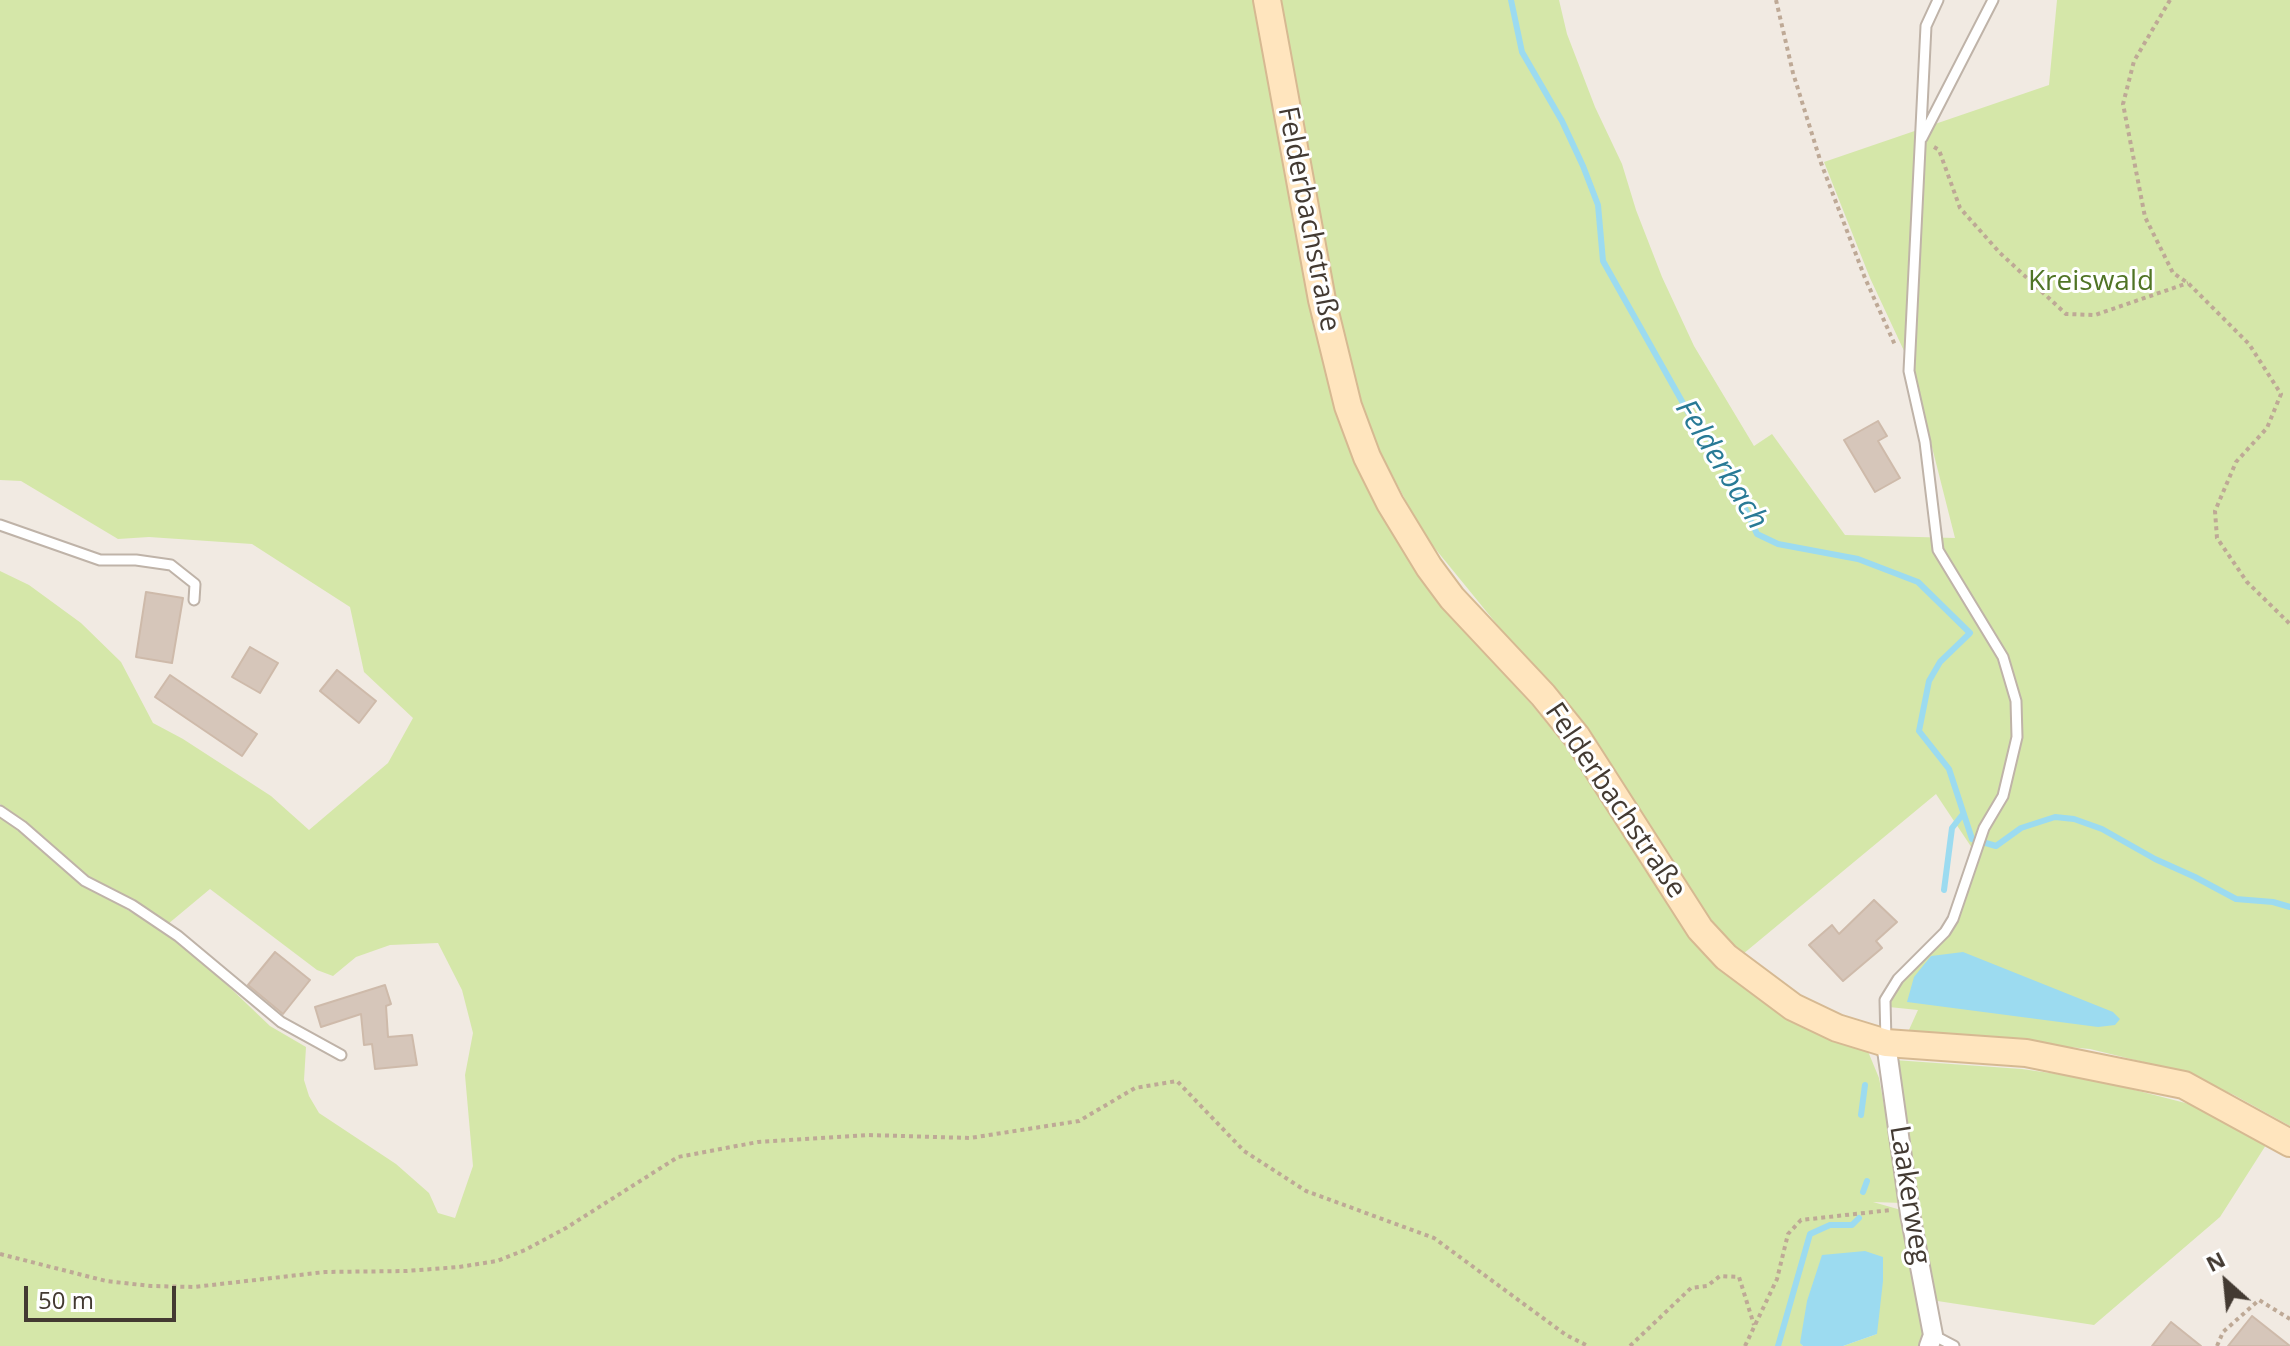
<!DOCTYPE html>
<html>
<head>
<meta charset="utf-8">
<style>
	body { margin:0 }
	#map { position:relative; width:2290px; height:1346px; overflow:hidden; background:#f1eae2; font-family:"Open Sans",sans-serif }
	canvas { display:block }
	.north { position:absolute; left:2186px; top:1242px; width:80px; height:80px; -webkit-text-stroke:6px #fff; paint-order:stroke; rotate:333deg; font-size:22px; font-weight:700; line-height:32px; text-align:center; color:#433a32 }
	.north::after { content:''; display:block; margin:auto; width:28px; height:36px; background:#433a32; clip-path:polygon(50% 0,100% 100%,50% 72%,0 100%) }
	.scale { position:absolute; left:24px; top:1286px; width:152px; height:36px; box-sizing:border-box; border:4px solid #433a32; border-top:0; padding-left:10px; font-size:24px; line-height:28px; white-space:nowrap; color:#433a32; -webkit-text-stroke:6px #fff; paint-order:stroke }
</style>
</head>
<body>
<div id="map">
<canvas width="2290" height="1346"></canvas>
<div class="north">N</div>
<div class="scale">50 m</div>
</div>
<script>
const ctx = document.querySelector('canvas').getContext('2d');
ctx.lineJoin = 'round';
function fill(path, color) {
  ctx.fillStyle = color;
  ctx.fill(path, 'evenodd');
}
function poly(rows) {
  const path = new Path2D();
  for (const r of rows) {
    path.moveTo(r[0], r[1]);
    for (let i = 2; i < r.length; i += 2) path.lineTo(r[i], r[i + 1]);
  }
  return path;
}
function stroke(path, color, width, dash) {
  ctx.strokeStyle = color;
  ctx.lineWidth = width;
  ctx.lineCap = dash ? 'butt' : 'round';
  ctx.setLineDash(dash || []);
  ctx.stroke(path);
}
function drawText(font, color, halo, rows, align = 'center') {
  ctx.font = font + ' "Open Sans",sans-serif';
  ctx.lineWidth = 6;
  ctx.setLineDash([]);
  ctx.textBaseline = 'middle';
  ctx.strokeStyle = halo;
  ctx.fillStyle = color;
  for (const [text, x, y, turn = 0] of rows) {
    ctx.save();
    ctx.translate(x, y);
    ctx.rotate((+turn || 0) * Math.PI / 180);
    ctx.textAlign = isNaN(turn) ? turn : align;
    if (halo) ctx.strokeText(text, 0, 0);
    ctx.fillText(text, 0, 0);
    ctx.restore();
  }
}
fill(poly([
	[0,0,1259,0,1338,420,1380,512,1429,586,1461,628,1532,705,1575,758,1693,938,1739,984,1788,1016,1867,1049,1879,1078,1902,1203,1873,1202,1908,1212,1928,1334,1923,1346,1843,1346,1877,1334,1800,1342,1803,1346,0,1346,0,815,77,881,161,929,202,961,270,1026,306,1047,304,1080,309,1096,319,1113,396,1164,429,1193,438,1213,455,1218,473,1166,465,1075,473,1033,462,990,438,943,390,945,356,957,333,976,317,970,210,889,168,924,83,876,22,820,0,804,0,571,29,585,81,623,121,662,153,723,183,739,271,796,309,830,388,763,413,718,364,672,350,607,252,544,149,537,118,539,21,481,0,480],
	[1275,0,1559,0,1567,34,1595,107,1622,164,1636,210,1662,277,1694,346,1754,446,1772,434,1845,535,1955,538,1912,368,1870,278,1824,162,2049,85,2057,0,2290,0,2290,1126,2234,1095,2180,1071,2090,1049,1908,1032,1918,1010,1889,1007,1897,987,1952,932,1978,857,1936,794,1743,954,1723,935,1689,890,1575,720,1424,535,1371,435,1334,301],
	[1894,1060,2022,1069,2092,1079,2201,1107,2266,1145,2220,1217,2094,1325,1931,1300]
]), '#d5e7a9');
fill(poly([
	[1963,952,2113,1012,2120,1019,2115,1025,2098,1027,1907,1002,1914,977,1931,956],
	[1865,1251,1883,1257,1883,1281,1877,1334,1843,1346,1803,1346,1800,1343,1807,1301,1822,1255]
]), '#9cdbf0');
stroke(poly([
	[1511,0,1522,52,1562,121,1583,166,1598,205,1603,261,1688,412,1716,446,1757,534,1778,544,1858,559,1918,582,1970,633,1940,662,1929,681,1919,731,1949,769,1972,839,1996,846,2021,828,2055,817,2074,819,2102,829,2155,859,2195,877,2236,899,2273,902,2290,907],
	[1944,890,1952,828,1963,814],
	[1861,1115,1865,1085],
	[1863,1192,1867,1181],
	[1778,1346,1810,1234,1830,1225,1852,1225,1859,1218]
]), '#9cdbf0', 6);
const building = poly([
	[1878,421,1887,436,1878,441,1900,478,1875,492,1844,440,1878,421],
	[146,592,183,598,172,663,136,657,146,592],
	[250,647,278,663,260,693,232,677,250,647],
	[337,670,376,701,359,723,320,691,337,670],
	[170,675,257,734,242,756,155,697,170,675],
	[1874,900,1897,922,1876,941,1882,948,1843,981,1809,945,1832,925,1839,934,1874,900],
	[275,952,310,980,283,1014,248,985,275,952],
	[385,985,391,1004,386,1006,388,1037,412,1035,417,1065,375,1069,372,1044,364,1045,361,1014,321,1027,315,1007,385,985],
	[2252,1316,2290,1346,2228,1346,2252,1316],
	[2171,1322,2201,1346,2152,1346,2171,1322]
]);
fill(building, '#d6c6ba');
stroke(building, '#cebaaa', 2);
const lane = poly([
	[1922,138,1993,0],
	[0,525,100,560,136,560,171,565,195,584,194,600],
	[0,811,22,826,85,881,132,905,178,936,281,1022,341,1055],
	[1886,1042,1885,1000,1898,979,1945,932,1953,919,1984,828,2003,796,2017,737,2016,701,2003,657,1938,550,1925,442,1909,371,1926,26,1938,0],
	[1933,1335,1954,1346]
]);
const street = poly([
	[1886,1043,1910,1214,1933,1335,1929,1346]
]);
const secondary = poly([
	[1267,0,1322,300,1348,406,1367,457,1390,503,1429,567,1452,598,1543,695,1577,737,1700,929,1726,957,1793,1007,1837,1028,1886,1043,2026,1053,2184,1085,2290,1143]
]);
stroke(lane, '#bfb3a8', 13);
stroke(street, '#bfb3a8', 22);
stroke(secondary, '#d6b992', 30);
stroke(poly([
	[1776,0,1793,73,1821,163,1865,278,1895,345],
	[2170,0,2134,61,2123,104,2145,217,2173,273,2188,283,2249,344,2281,394,2267,428,2236,462,2215,511,2217,538,2247,582,2290,624],
	[1934,147,1939,150,1960,208,2000,253,2066,314,2095,315,2188,283],
	[0,1254,106,1281,151,1286,194,1287,325,1272,406,1271,459,1267,497,1261,525,1250,566,1228,678,1157,758,1142,868,1135,970,1138,1079,1121,1135,1088,1177,1081,1244,1151,1306,1191,1434,1238,1566,1335,1588,1346],
	[1630,1346,1691,1288,1707,1286,1720,1276,1739,1277,1754,1325],
	[1745,1346,1777,1279,1788,1234,1801,1220,1891,1210],
	[2217,1346,2223,1332,2259,1300,2290,1319]
]), '#bea996', 4, [4, 4]);
stroke(lane, '#fff', 9);
stroke(street, '#fff', 18);
stroke(secondary, '#ffe5be', 26);
drawText('28px', '#433a32', '#fff', [
	["Felderbachstraße",1308,219,79],
	["Felderbachstraße",1615,801,56],
	["Laakerweg",1909,1195,81]
]);
drawText('28px', '#507426', '#fff', [
	["Kreiswald",2091,282]
]);
drawText('italic 30px', '#287a96', '#fff', [
	["Felderbach",1721,465,58]
]);
</script>
</body>
</html>
